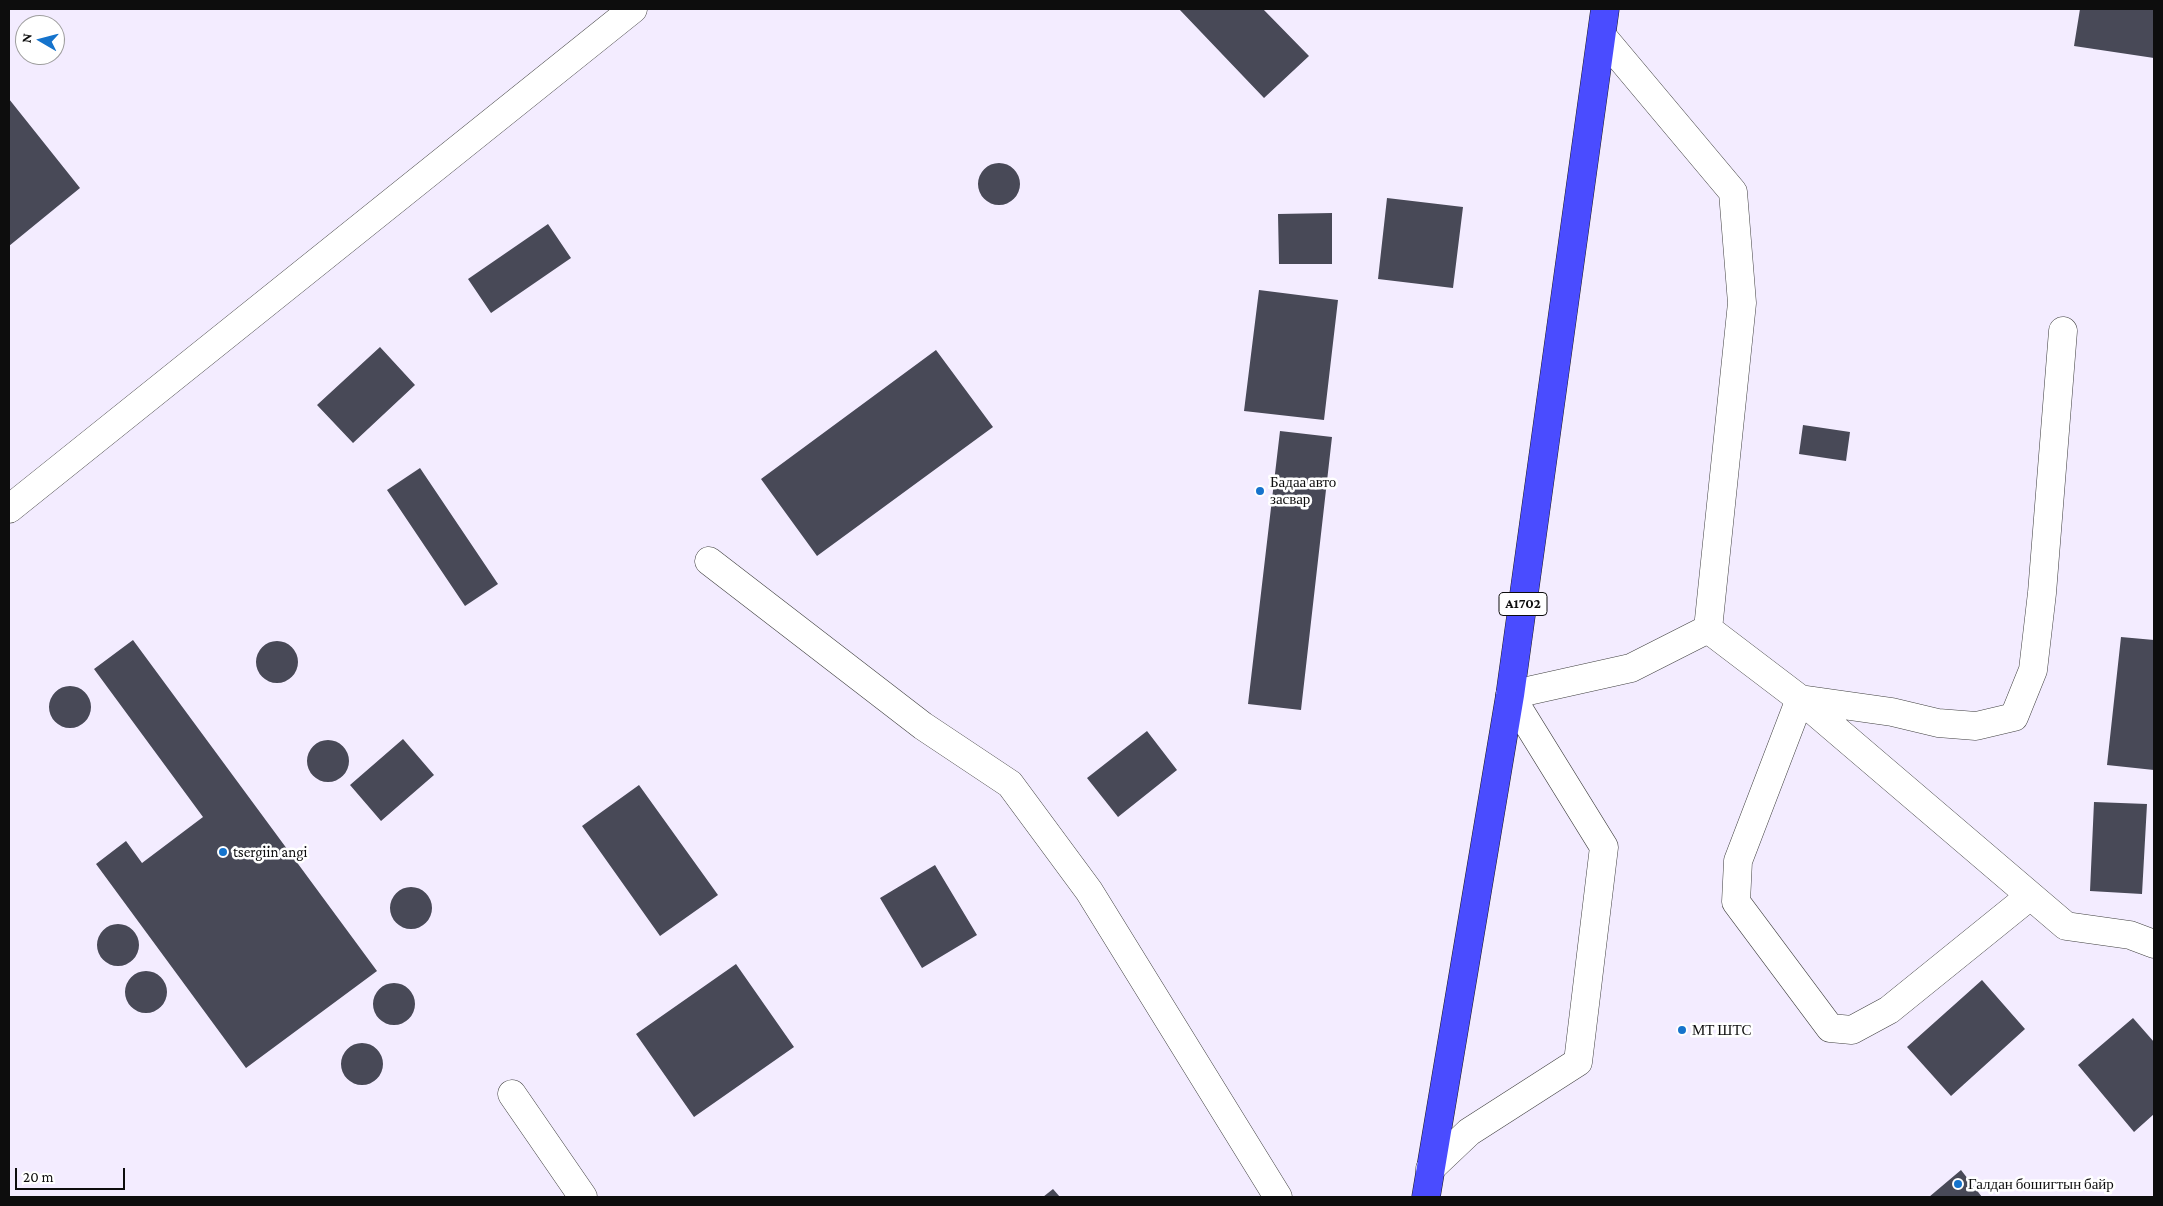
<!DOCTYPE html>
<html>
<head>
<meta charset="utf-8">
<style>
	body { margin:0 }
	#map { position:relative; width:2163px; height:1206px; overflow:hidden; background:#f3ecff; font-family:"Crimson Pro",serif }
	canvas { display:block }
	.frame { position:absolute; inset:0; border:10px solid #0d0d0d; pointer-events:none }
	.north { position:absolute; left:15px; top:15px; width:50px; height:50px; box-sizing:border-box; background:#fff; border:1px solid #9e9e9e; border-radius:50%; rotate:278deg; font-size:14px; font-weight:700; line-height:20px; text-align:center; color:#0d0d0d }
	.north::after { content:''; display:block; margin:auto; width:18px; height:22px; background:#1573cc; clip-path:polygon(50% 0,100% 100%,50% 72%,0 100%) }
	.scale { position:absolute; left:15px; top:1168px; width:110px; height:22px; box-sizing:border-box; border:2px solid #0d0d0d; border-top:0; padding-left:6px; font-size:15px; line-height:18px; white-space:nowrap; color:#0d0d0d; -webkit-text-stroke:4px #fff; paint-order:stroke }
</style>
</head>
<body>
<div id="map">
<canvas width="2163" height="1206"></canvas>
<div class="frame"></div>
<div class="north">N</div>
<div class="scale">20 m</div>
</div>
<script>
const ctx = document.querySelector('canvas').getContext('2d');
ctx.lineJoin = 'round';
function fill(path, color) {
  ctx.fillStyle = color;
  ctx.fill(path, 'evenodd');
}
function poly(rows) {
  const path = new Path2D();
  for (const r of rows) {
    if (r.length === 3) {
      path.moveTo(r[0] + r[2], r[1]);
      path.arc(r[0], r[1], r[2], 0, 2 * Math.PI);
      continue;
    }
    path.moveTo(r[0], r[1]);
    for (let i = 2; i < r.length; i += 2) path.lineTo(r[i], r[i + 1]);
  }
  return path;
}
function stroke(path, color, width, dash) {
  ctx.strokeStyle = color;
  ctx.lineWidth = width;
  ctx.lineCap = dash ? 'butt' : 'round';
  ctx.setLineDash(dash || []);
  ctx.stroke(path);
}
function drawText(font, color, halo, rows, align = 'center') {
  ctx.font = font + ' "Crimson Pro",serif';
  ctx.lineWidth = 5;
  ctx.setLineDash([]);
  ctx.textBaseline = 'middle';
  ctx.strokeStyle = halo;
  ctx.fillStyle = color;
  for (const [text, x, y, turn = 0] of rows) {
    ctx.save();
    ctx.translate(x, y);
    ctx.rotate((+turn || 0) * Math.PI / 180);
    ctx.textAlign = isNaN(turn) ? turn : align;
    if (halo) ctx.strokeText(text, 0, 0);
    ctx.fillText(text, 0, 0);
    ctx.restore();
  }
}
fill(poly([
	[1179,9,1263,9,1309,56,1264,98],
	[2080,9,2154,9,2154,58,2074,46],
	[9,99,80,188,9,246],
	[999,184,21],
	[1387,198,1463,207,1453,288,1378,279],
	[1332,213,1332,264,1279,264,1278,214],
	[548,224,571,258,491,313,468,279],
	[1259,290,1338,300,1324,420,1244,411],
	[380,347,415,385,353,443,317,405],
	[936,350,993,427,817,556,761,479],
	[1803,425,1850,432,1846,461,1799,454],
	[1280,431,1332,437,1301,710,1248,704],
	[420,468,498,584,465,606,387,490],
	[2121,637,2154,640,2154,770,2107,765],
	[133,640,377,971,246,1068,96,864,126,841,142,863,203,817,94,669],
	[277,662,21],
	[70,707,21],
	[1147,731,1177,770,1118,817,1087,778],
	[403,739,434,775,381,821,350,785],
	[328,761,21],
	[639,785,718,895,660,936,582,826],
	[2094,802,2147,804,2142,894,2090,891],
	[935,865,977,935,922,968,880,898],
	[411,908,21],
	[118,945,21],
	[736,964,794,1047,694,1117,636,1034],
	[146,992,21],
	[1982,980,2025,1029,1951,1096,1907,1047],
	[394,1004,21],
	[2133,1018,2154,1042,2154,1114,2134,1132,2078,1065],
	[362,1064,21],
	[1961,1170,1982,1197,1929,1197],
	[1053,1189,1060,1197,1043,1197]
]), '#484957');
const minor = poly([
	[9,509,633,9],
	[709,561,923,726,1010,784,1089,891,1278,1197],
	[1708,629,1800,699,2066,926,2130,935,2154,944],
	[2030,896,1889,1010,1852,1030,1830,1028,1736,902,1738,861,1800,699,1892,712,1938,723,1976,726,2014,717,2033,670,2042,593,2063,331],
	[512,1094,583,1197],
	[1430,1169,1469,1132,1578,1062,1604,847,1510,695,1631,668,1708,629,1742,303,1733,192,1603,37]
]);
const highway = poly([
	[1426,1197,1510,695,1605,9]
]);
stroke(minor, '#404040', 29);
stroke(highway, '#1e1e1e', 29);
stroke(minor, '#fff', 28);
stroke(highway, '#4a4cff', 28);
for (const [x, y, r, color] of [
	[1260,491,5,"#1573cc"],
	[223,852,5,"#1573cc"],
	[1682,1030,5,"#1573cc"],
	[1958,1184,5,"#1573cc"]
]) {
  const dot = new Path2D();
  dot.arc(x, y, r, 0, 2 * Math.PI);
  ctx.fillStyle = color;
  ctx.fill(dot);
  stroke(dot, '#fff', 2);
}
for (const [x, y, w] of [
	[1523,604,48]
]) {
  const box = new Path2D();
  box.roundRect(x - w / 2, y - 11.5, w, 23, 4);
  ctx.fillStyle = '#fff';
  ctx.fill(box);
  stroke(box, '#0d0d0d', 1);
}
drawText('bold 14px', '#0d0d0d', null, [
	["A1702",1523,604]
]);
drawText('15px', '#0d0d0d', '#fff', [
	["Бадаа авто",1270,482],
	["засвар",1270,499],
	["tsergiin angi",233,852],
	["МТ ШТС",1692,1030],
	["Галдан бошигтын байр",1968,1184]
], 'left');
</script>
</body>
</html>
